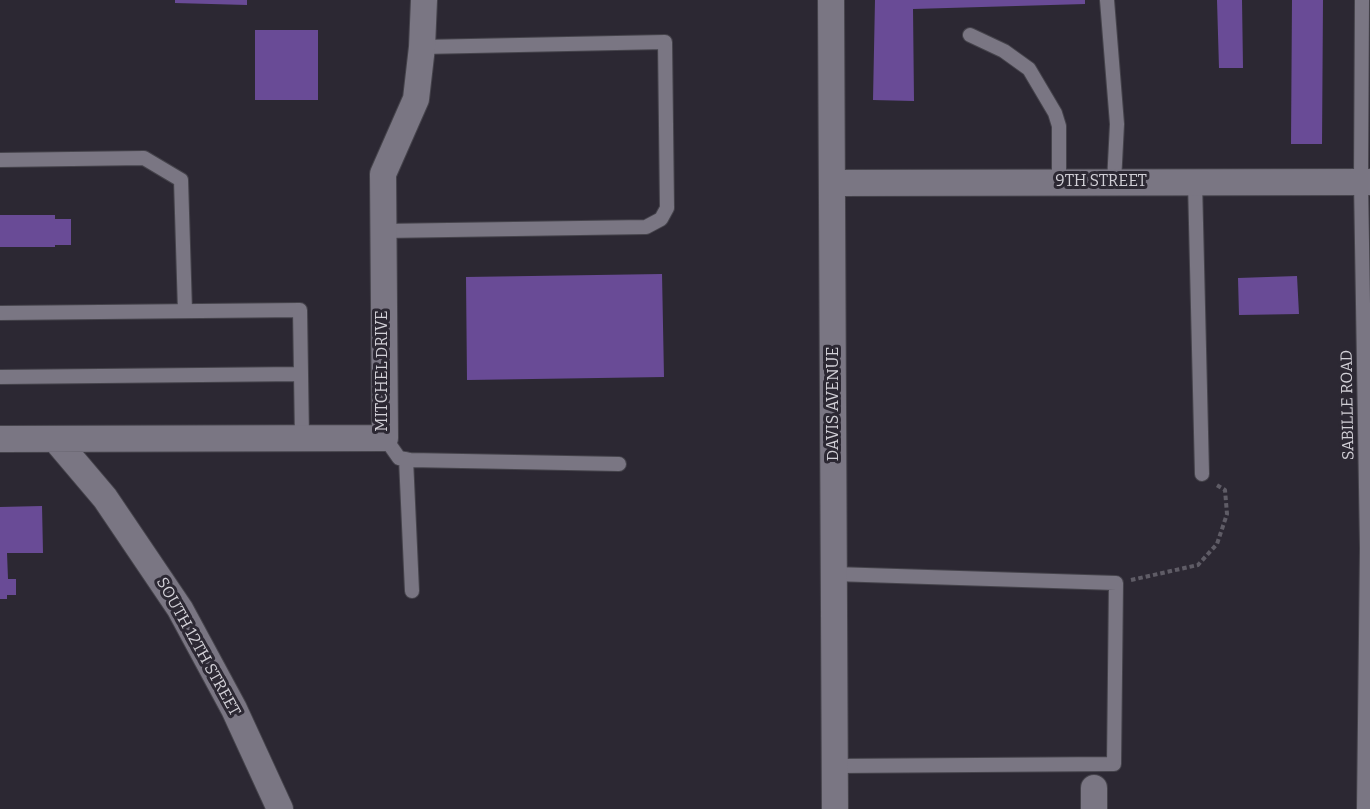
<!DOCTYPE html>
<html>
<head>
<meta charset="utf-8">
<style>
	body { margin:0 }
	canvas { display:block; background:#2c2833 }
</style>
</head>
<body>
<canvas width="1370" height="809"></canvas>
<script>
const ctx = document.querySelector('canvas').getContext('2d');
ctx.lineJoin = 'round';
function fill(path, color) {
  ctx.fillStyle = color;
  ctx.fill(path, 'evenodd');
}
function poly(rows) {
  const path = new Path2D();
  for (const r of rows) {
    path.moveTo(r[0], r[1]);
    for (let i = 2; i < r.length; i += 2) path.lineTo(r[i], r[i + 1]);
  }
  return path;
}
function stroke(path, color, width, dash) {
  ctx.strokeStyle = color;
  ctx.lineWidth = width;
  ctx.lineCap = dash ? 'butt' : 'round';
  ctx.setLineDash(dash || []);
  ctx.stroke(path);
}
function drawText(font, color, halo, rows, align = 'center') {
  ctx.font = font + ' Bitter,serif';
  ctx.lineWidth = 6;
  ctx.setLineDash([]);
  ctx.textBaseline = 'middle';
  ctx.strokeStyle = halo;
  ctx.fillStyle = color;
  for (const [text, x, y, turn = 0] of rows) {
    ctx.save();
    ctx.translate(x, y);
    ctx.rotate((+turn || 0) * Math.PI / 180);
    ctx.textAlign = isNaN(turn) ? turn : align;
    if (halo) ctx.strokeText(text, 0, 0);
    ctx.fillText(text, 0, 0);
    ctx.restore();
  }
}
fill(poly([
	[175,0,247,0,247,5,175,3],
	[875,0,1085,0,1085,4,913,9,914,101,873,100],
	[1217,0,1242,0,1243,68,1219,68],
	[1292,0,1323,0,1322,144,1291,144],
	[255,30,318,30,318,100,255,100],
	[0,215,55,215,55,219,71,219,71,245,55,245,55,247,0,247],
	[662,274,664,377,467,380,466,277],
	[1297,276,1299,314,1239,315,1238,278],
	[42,506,43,553,7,553,8,579,16,579,16,595,7,595,7,599,0,599,0,507]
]), '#694b96');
const service = poly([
	[1107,0,1117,124,1114,182],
	[1362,0,1361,182,1367,548,1364,809],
	[970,35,1004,51,1029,69,1055,113,1059,126,1059,182],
	[0,160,144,158,181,180,185,311],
	[1195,182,1202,474],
	[383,231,646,227,661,219,667,208,665,42,422,47],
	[0,313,300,310,302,438],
	[0,377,301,374],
	[385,438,399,458,410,460,619,464],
	[406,459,412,591],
	[834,574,1116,583,1114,764,835,766]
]);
const minor = poly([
	[831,0,835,809],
	[833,183,1370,182],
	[0,439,385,438,383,174,416,99,422,47,424,0],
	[55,439,105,498,180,609,234,709,280,809],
	[1094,788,1094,809]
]);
stroke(service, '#45434b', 16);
stroke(minor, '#45434b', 28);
stroke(poly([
	[1131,580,1198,565,1217,544,1227,514,1225,490,1215,484]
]), '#5f5c66', 4, [4.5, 3]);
stroke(service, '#7a7683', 14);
stroke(minor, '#7a7683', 26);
drawText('16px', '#d2d0d7', '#2c2833', [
	["9TH STREET",1101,182],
	["MITCHEL DRIVE",383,371,-90],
	["DAVIS AVENUE",834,404,-90],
	["SABILLE ROAD",1348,405,-91],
	["SOUTH 12TH STREET",198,647,61]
]);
</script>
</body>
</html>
